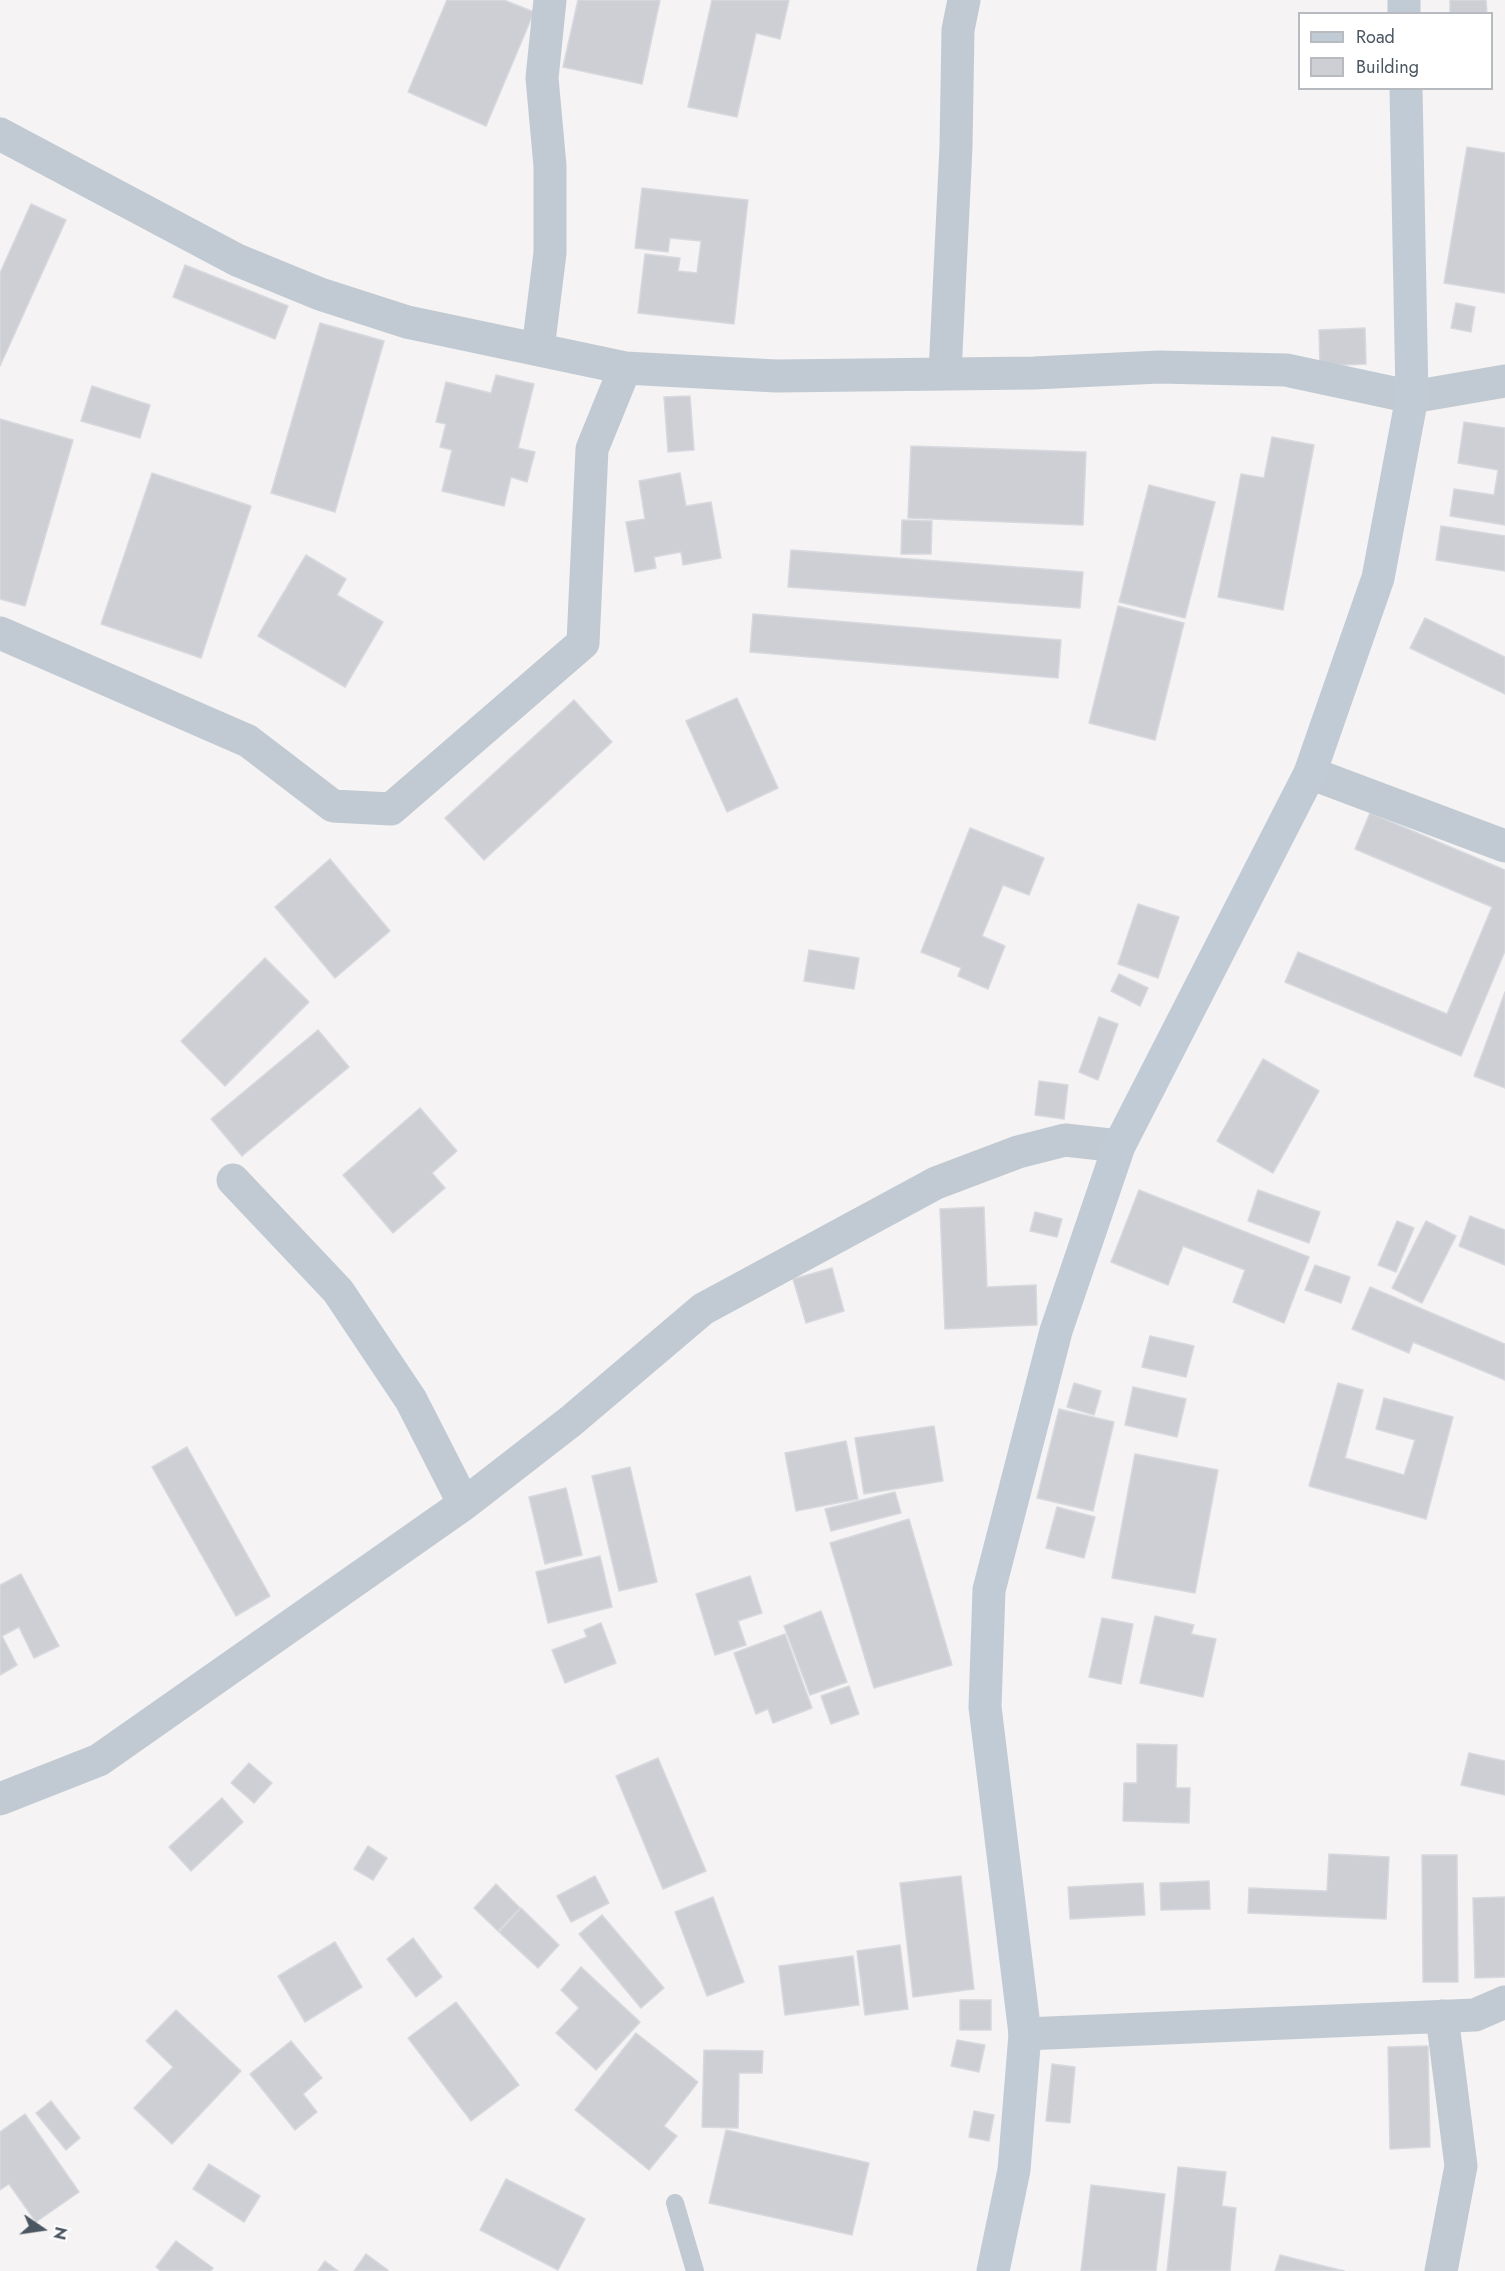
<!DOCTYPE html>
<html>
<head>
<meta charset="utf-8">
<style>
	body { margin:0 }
	#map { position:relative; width:1505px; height:2271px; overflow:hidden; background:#f5f3f3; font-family:Jost,sans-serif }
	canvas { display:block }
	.legend { position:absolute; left:1298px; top:12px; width:195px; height:78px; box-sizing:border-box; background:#fff; border:2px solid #b7bbc0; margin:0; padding:8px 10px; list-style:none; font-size:18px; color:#4a5661 }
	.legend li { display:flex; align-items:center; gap:12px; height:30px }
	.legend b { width:30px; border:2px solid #b7bbc0 }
	.north { position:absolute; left:12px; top:2199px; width:60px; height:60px; -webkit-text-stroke:4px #fff; paint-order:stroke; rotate:103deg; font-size:16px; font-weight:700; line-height:24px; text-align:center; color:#4a5661 }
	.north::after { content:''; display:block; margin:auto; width:21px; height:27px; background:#4a5661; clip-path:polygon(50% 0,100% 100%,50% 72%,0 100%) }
</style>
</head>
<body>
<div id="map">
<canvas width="1505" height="2271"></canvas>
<ul class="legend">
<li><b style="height:8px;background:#c1cbd6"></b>Road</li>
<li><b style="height:16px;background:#cdcfd5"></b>Building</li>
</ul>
<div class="north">N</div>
</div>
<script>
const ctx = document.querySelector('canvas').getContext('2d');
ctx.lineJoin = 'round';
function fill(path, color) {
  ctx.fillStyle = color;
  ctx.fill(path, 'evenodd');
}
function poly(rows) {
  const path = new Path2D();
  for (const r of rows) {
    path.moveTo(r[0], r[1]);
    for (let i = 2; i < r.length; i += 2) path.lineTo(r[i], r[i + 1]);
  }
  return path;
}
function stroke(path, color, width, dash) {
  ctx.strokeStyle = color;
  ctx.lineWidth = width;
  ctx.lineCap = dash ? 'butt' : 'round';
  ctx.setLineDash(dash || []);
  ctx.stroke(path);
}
const building = poly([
	[447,0,504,0,534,12,486,126,408,92,447,0],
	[578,0,660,0,642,84,563,67,578,0],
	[712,0,789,0,780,39,756,33,737,117,688,107,712,0],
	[1450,0,1486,0,1487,14,1450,14,1450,0],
	[1467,147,1505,153,1505,293,1444,283,1467,147],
	[642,188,748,200,734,324,638,313,645,254,680,258,678,271,697,273,701,241,670,238,668,252,635,248,642,188],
	[31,204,66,220,0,366,0,273,31,204],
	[185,265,288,306,275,339,173,297,185,265],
	[1456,303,1475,307,1471,332,1451,328,1456,303],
	[320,323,384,341,335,512,271,493,320,323],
	[1365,328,1366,364,1320,366,1319,330,1365,328],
	[496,375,534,384,518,448,535,452,527,482,511,477,504,506,442,491,452,450,440,447,446,424,436,422,446,382,491,393,496,375],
	[92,386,150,405,140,438,81,421,92,386],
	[690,396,694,450,668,452,664,397,690,396],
	[0,419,73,440,25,606,0,599,0,419],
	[1464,422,1505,428,1505,525,1450,516,1454,489,1494,495,1498,470,1458,463,1464,422],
	[1272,437,1314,445,1283,610,1218,597,1241,474,1264,478,1272,437],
	[911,446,1086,452,1083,525,908,518,911,446],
	[152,473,251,506,201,658,101,624,152,473],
	[680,473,686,506,711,502,721,558,683,565,681,552,654,557,656,568,635,572,626,522,645,519,639,481,680,473],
	[1149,485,1215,502,1185,618,1119,602,1149,485],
	[902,520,932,521,931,554,901,554,902,520],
	[1441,526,1505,536,1505,571,1436,560,1441,526],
	[791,550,1083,572,1080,608,788,587,791,550],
	[306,555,346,579,337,595,383,622,345,687,258,636,306,555],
	[1118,606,1184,623,1155,740,1089,723,1118,606],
	[753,614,1061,640,1058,678,750,652,753,614],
	[1425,618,1505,657,1505,694,1410,648,1425,618],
	[737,698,778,788,727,812,686,721,737,698],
	[574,700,612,742,484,860,445,818,574,700],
	[1370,813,1505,870,1505,951,1461,1056,1285,982,1298,952,1447,1014,1492,907,1355,849,1370,813],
	[970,828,1044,858,1029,895,1003,885,982,936,1005,946,988,989,958,976,961,968,921,952,970,828],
	[330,859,390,931,335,978,275,907,330,859],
	[1138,904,1179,917,1158,978,1118,964,1138,904],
	[809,950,859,958,854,989,804,981,809,950],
	[265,958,309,1002,225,1086,181,1041,265,958],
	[1119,974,1148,988,1140,1006,1111,991,1119,974],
	[1505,992,1505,1088,1474,1076,1505,992],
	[1099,1017,1118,1024,1098,1080,1079,1072,1099,1017],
	[318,1030,349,1067,242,1156,211,1119,318,1030],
	[1263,1059,1319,1091,1273,1173,1217,1141,1263,1059],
	[1039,1081,1068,1085,1064,1119,1035,1115,1039,1081],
	[420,1108,457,1151,432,1173,445,1188,393,1233,343,1175,420,1108],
	[1139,1190,1309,1257,1284,1323,1233,1302,1245,1270,1183,1246,1168,1285,1111,1262,1139,1190],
	[1258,1190,1320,1212,1309,1243,1248,1221,1258,1190],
	[984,1207,987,1287,1036,1285,1037,1325,945,1329,940,1209,984,1207],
	[1035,1212,1062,1219,1057,1237,1030,1231,1035,1212],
	[1470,1216,1505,1230,1505,1265,1459,1246,1470,1216],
	[1397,1221,1414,1228,1396,1272,1378,1265,1397,1221],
	[1426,1221,1456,1236,1422,1303,1392,1288,1426,1221],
	[1315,1265,1350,1277,1341,1303,1305,1290,1315,1265],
	[832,1268,844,1311,806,1323,793,1279,832,1268],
	[1370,1287,1505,1344,1505,1380,1413,1342,1409,1353,1352,1329,1370,1287],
	[1150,1336,1194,1346,1186,1377,1142,1367,1150,1336],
	[1074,1383,1101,1391,1094,1415,1067,1407,1074,1383],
	[1338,1383,1363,1390,1345,1458,1404,1475,1415,1440,1376,1429,1384,1398,1453,1417,1426,1519,1309,1486,1338,1383],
	[1133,1387,1186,1399,1177,1437,1125,1425,1133,1387],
	[1059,1409,1114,1422,1093,1511,1037,1498,1059,1409],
	[934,1426,943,1481,864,1494,855,1438,934,1426],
	[846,1441,858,1499,796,1511,785,1453,846,1441],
	[187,1447,270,1596,236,1616,152,1467,187,1447],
	[1135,1454,1218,1470,1195,1593,1112,1578,1135,1454],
	[630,1467,657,1582,619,1591,592,1476,630,1467],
	[566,1488,582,1555,545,1564,529,1497,566,1488],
	[895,1492,901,1513,831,1531,825,1509,895,1492],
	[1057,1507,1095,1517,1084,1558,1046,1548,1057,1507],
	[909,1519,952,1665,874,1688,830,1543,909,1519],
	[600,1556,612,1607,548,1623,536,1572,600,1556],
	[21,1574,59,1646,34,1658,19,1627,2,1636,17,1665,0,1675,0,1585,21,1574],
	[750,1576,762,1613,738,1621,746,1645,715,1655,696,1594,750,1576],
	[821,1611,847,1682,810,1695,784,1626,821,1611],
	[1155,1616,1194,1625,1191,1634,1216,1639,1203,1697,1140,1683,1155,1616],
	[1102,1618,1133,1624,1121,1684,1089,1677,1102,1618],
	[601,1623,616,1663,565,1683,552,1650,587,1637,584,1630,601,1623],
	[785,1634,812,1708,773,1723,768,1709,756,1714,734,1653,785,1634],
	[849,1686,859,1714,831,1724,821,1696,849,1686],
	[1137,1744,1177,1745,1176,1788,1190,1788,1189,1823,1123,1821,1124,1783,1137,1783,1137,1744],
	[1469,1753,1505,1761,1505,1795,1461,1785,1469,1753],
	[658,1758,706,1871,663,1889,616,1776,658,1758],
	[249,1763,272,1783,254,1803,231,1783,249,1763],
	[222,1798,243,1822,191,1871,169,1847,222,1798],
	[368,1846,387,1858,373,1880,354,1869,368,1846],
	[1329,1854,1389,1857,1386,1919,1248,1913,1249,1888,1327,1891,1329,1854],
	[1422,1855,1457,1855,1458,1982,1423,1982,1422,1855],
	[595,1876,609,1903,571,1922,557,1896,595,1876],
	[961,1876,974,1989,913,1997,900,1883,961,1876],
	[1209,1881,1210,1909,1161,1910,1160,1883,1209,1881],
	[1143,1883,1145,1915,1070,1919,1068,1887,1143,1883],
	[496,1884,520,1908,498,1931,474,1908,496,1884],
	[713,1897,744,1982,707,1996,675,1912,713,1897],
	[1505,1897,1505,1977,1475,1978,1473,1898,1505,1897],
	[521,1908,559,1945,538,1968,499,1932,521,1908],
	[602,1915,664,1988,641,2008,579,1934,602,1915],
	[413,1938,442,1977,416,1997,387,1959,413,1938],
	[335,1942,362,1987,305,2022,278,1976,335,1942],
	[900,1945,908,2009,865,2015,857,1951,900,1945],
	[853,1956,859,2005,785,2015,779,1966,853,1956],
	[581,1967,640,2022,596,2070,556,2033,579,2008,561,1990,581,1967],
	[960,2000,991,2000,991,2030,960,2030,960,2000],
	[456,2002,519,2085,471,2121,408,2038,456,2002],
	[176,2010,241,2071,172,2144,134,2108,173,2067,146,2041,176,2010],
	[636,2033,698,2082,664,2126,677,2136,649,2170,575,2110,636,2033],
	[957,2040,985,2045,979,2072,951,2066,957,2040],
	[291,2041,322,2078,303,2094,317,2112,295,2130,250,2074,291,2041],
	[1428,2046,1430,2147,1390,2149,1388,2047,1428,2046],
	[704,2050,763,2051,762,2073,739,2073,738,2128,702,2127,704,2050],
	[1052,2064,1075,2067,1070,2123,1046,2121,1052,2064],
	[51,2101,80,2138,66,2150,36,2113,51,2101],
	[974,2111,994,2115,989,2141,969,2137,974,2111],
	[25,2114,79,2192,36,2222,9,2184,0,2190,0,2132,25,2114],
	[726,2130,869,2163,852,2235,709,2203,726,2130],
	[209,2164,260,2196,244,2222,193,2189,209,2164],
	[1178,2167,1226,2172,1222,2206,1236,2208,1230,2271,1167,2271,1178,2167],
	[506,2179,585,2219,558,2270,480,2230,506,2179],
	[1091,2185,1165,2194,1156,2271,1081,2271,1091,2185],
	[176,2241,213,2268,211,2271,161,2271,156,2267,176,2241],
	[366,2254,388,2270,387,2271,354,2271,366,2254],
	[1280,2255,1344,2271,1275,2271,1280,2255],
	[325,2261,338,2271,318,2271,325,2261]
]);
fill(building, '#cdcfd5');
stroke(building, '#d7d9de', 1.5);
stroke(poly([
	[675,2203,695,2271]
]), '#c1cad2', 18);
stroke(poly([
	[0,134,237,260,320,294,407,322,625,368,776,376,1034,373,1159,367,1286,370,1412,397,1505,381],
	[538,349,550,253,550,166,542,78,550,0],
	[945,373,956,147,958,30,964,0],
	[0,633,248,741,333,806,391,809,583,643,592,449,625,368],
	[1310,773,1505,846],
	[233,1180,338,1291,411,1400,464,1504],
	[0,1799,99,1760,464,1504,571,1421,703,1309,936,1183,1018,1152,1065,1140,1119,1146],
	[1025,2034,1475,2015,1505,2002],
	[1441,2271,1461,2166,1442,2016]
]), '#c1cad2', 33);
stroke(poly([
	[1404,14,1404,0],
	[993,2271,1014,2170,1025,2034,985,1707,989,1590,1056,1331,1119,1146,1310,773,1378,578,1412,397,1406,88]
]), '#c1cbd6', 33);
</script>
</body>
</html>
